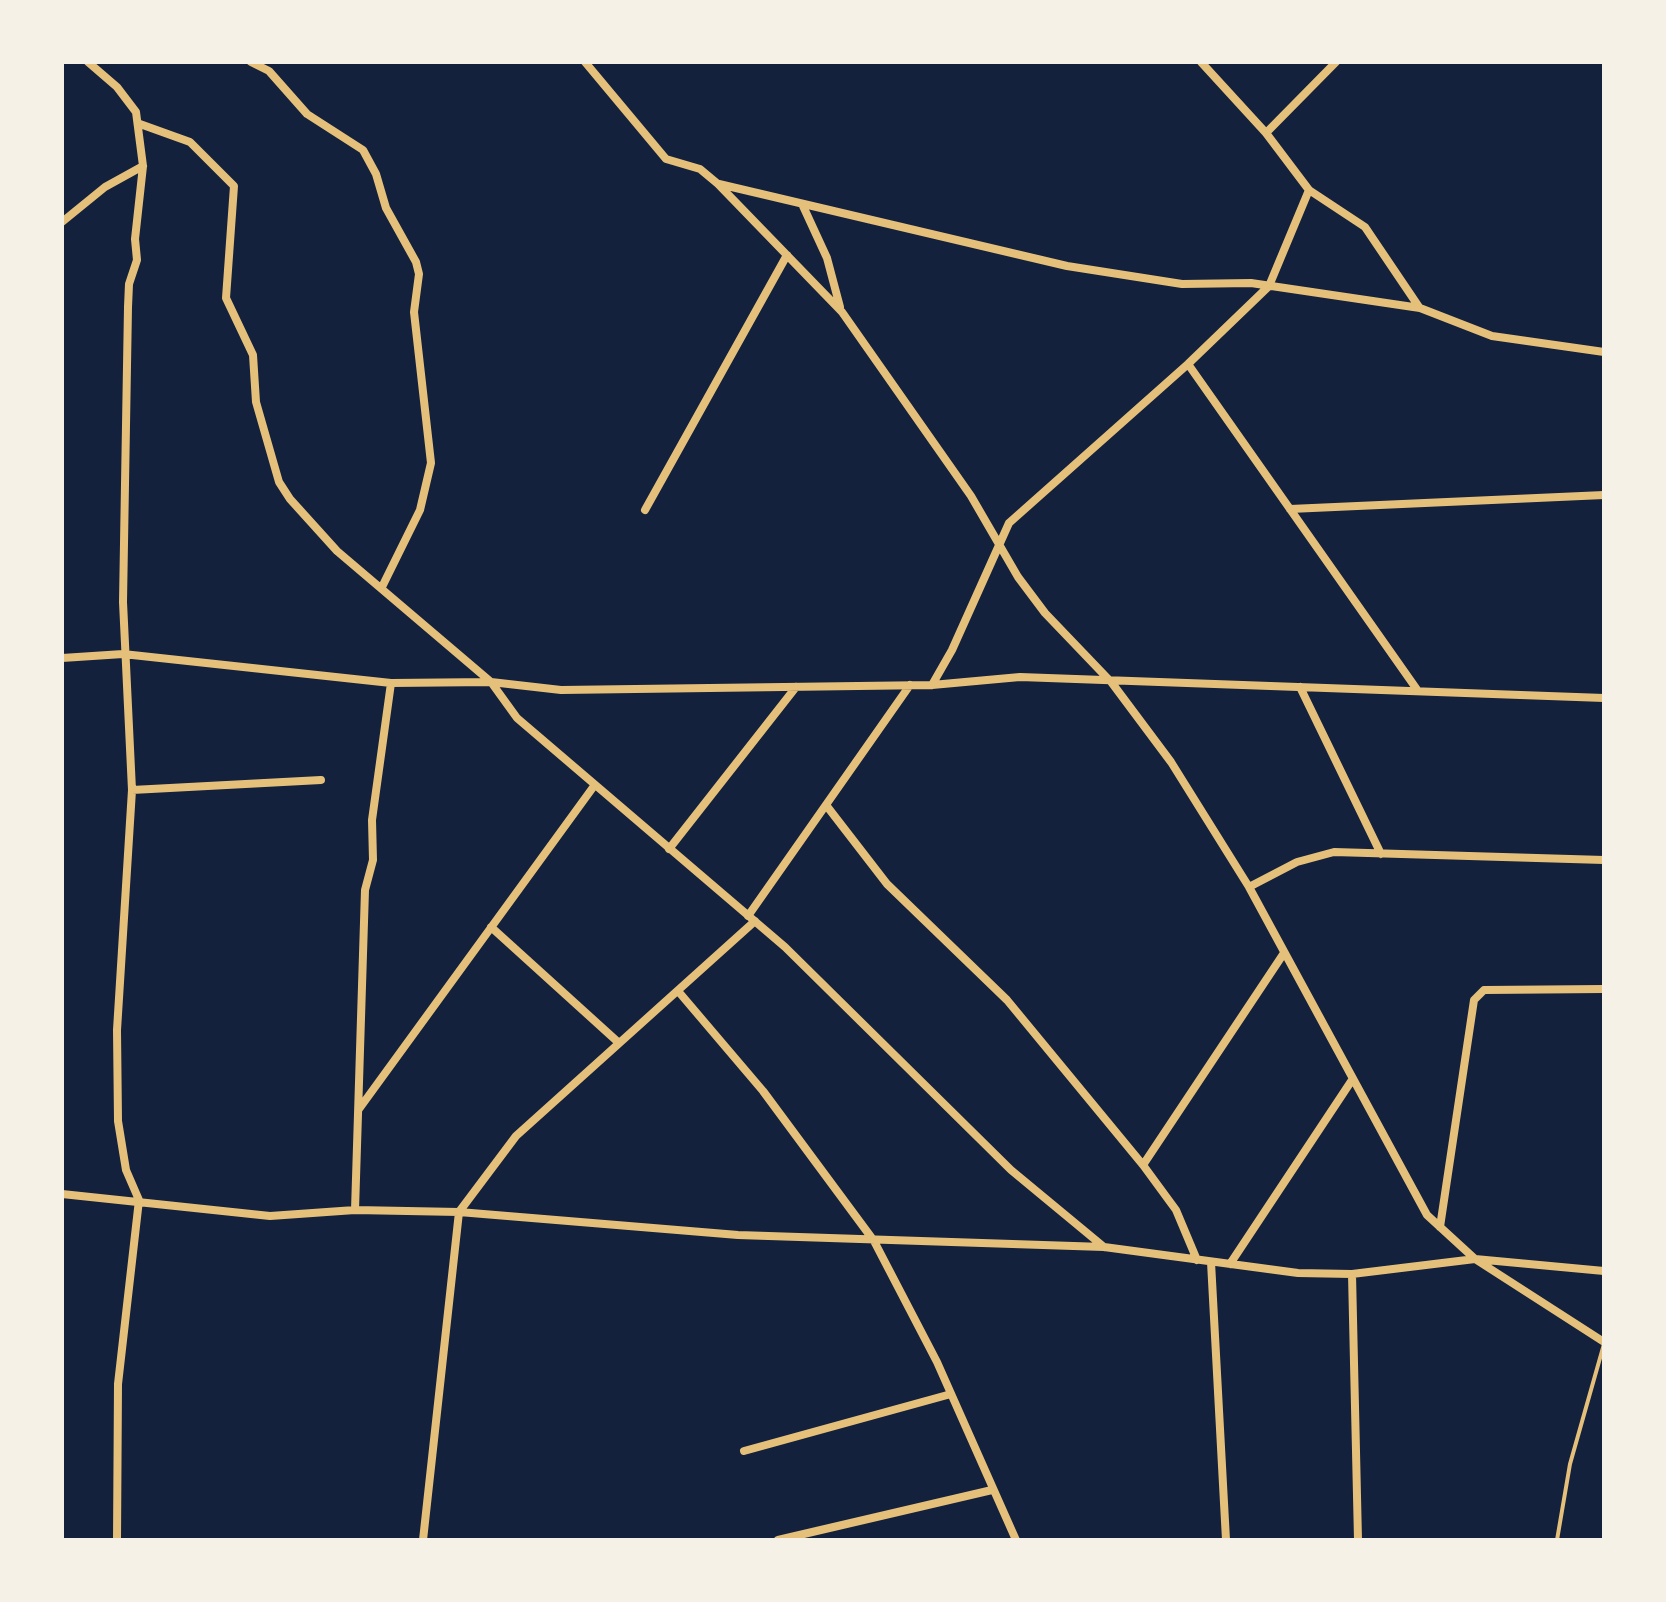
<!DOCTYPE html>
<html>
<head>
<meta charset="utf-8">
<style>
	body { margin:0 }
	#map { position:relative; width:1666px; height:1602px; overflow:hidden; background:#14213d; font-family:Cabin,sans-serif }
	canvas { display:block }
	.frame { position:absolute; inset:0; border:64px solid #f6f1e7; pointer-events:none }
</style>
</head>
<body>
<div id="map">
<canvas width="1666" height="1602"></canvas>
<div class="frame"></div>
</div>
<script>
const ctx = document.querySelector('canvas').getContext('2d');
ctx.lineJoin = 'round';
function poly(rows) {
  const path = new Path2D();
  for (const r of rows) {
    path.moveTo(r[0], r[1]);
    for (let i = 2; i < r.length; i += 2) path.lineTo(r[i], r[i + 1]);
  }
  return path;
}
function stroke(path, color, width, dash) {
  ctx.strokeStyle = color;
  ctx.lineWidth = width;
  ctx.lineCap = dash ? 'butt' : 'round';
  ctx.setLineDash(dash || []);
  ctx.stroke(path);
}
stroke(poly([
	[1557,1540,1570,1464,1604,1344]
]), '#e5c07b', 4);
stroke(poly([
	[88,62,117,87,136,112,143,166,135,239,137,260,129,284,128,307,123,602,132,790,117,1030,118,1121,126,1170,139,1200,118,1384,117,1540],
	[251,62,269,71,307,114,363,150,376,174,386,208,416,262,419,274,414,312,431,463,420,510,382,587],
	[585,62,666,159,700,169,718,184,842,312,971,496,1018,577,1045,613,1112,683,1171,762,1249,887,1427,1215,1475,1259,1604,1342],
	[1201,62,1266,133,1309,190,1365,227,1419,307],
	[140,124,190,142,234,186,226,298,253,355,256,402,279,482,290,499,337,551,491,682,517,718,785,947,1011,1170,1104,1247],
	[1266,133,1336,62],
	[719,184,1067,266,1182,284,1251,283,1420,308,1492,336,1604,352],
	[803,206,827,258,840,307],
	[62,222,105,187,143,166],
	[1188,364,1418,691],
	[1290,509,1604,495],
	[645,510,787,255],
	[62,658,123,654,391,683,491,682,561,690,932,685,1020,677,1604,698],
	[932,685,952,650,1009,523,1188,364,1269,286,1309,190],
	[1300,687,1381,854],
	[132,790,321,780],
	[826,805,887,884,1007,1000,1143,1165,1176,1210,1197,1260],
	[669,849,796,687],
	[1249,887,1297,862,1334,852,1604,860],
	[748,916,910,685],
	[491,927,619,1043],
	[678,991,763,1091,874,1241,937,1362,1016,1540],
	[359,1109,594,786],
	[1143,1165,1284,953],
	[62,1194,270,1216,355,1210,459,1212,738,1235,1104,1247,1298,1273,1352,1274,1475,1259,1604,1271],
	[355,1210,365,890,373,860,372,820,391,683],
	[1440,1227,1474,1000,1484,990,1604,989],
	[1211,1262,1226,1540],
	[1230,1264,1352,1080],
	[1352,1274,1358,1540],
	[744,1451,951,1394],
	[423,1540,459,1212,516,1136,755,921],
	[778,1540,992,1490]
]), '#e5c07b', 8);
</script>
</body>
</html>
